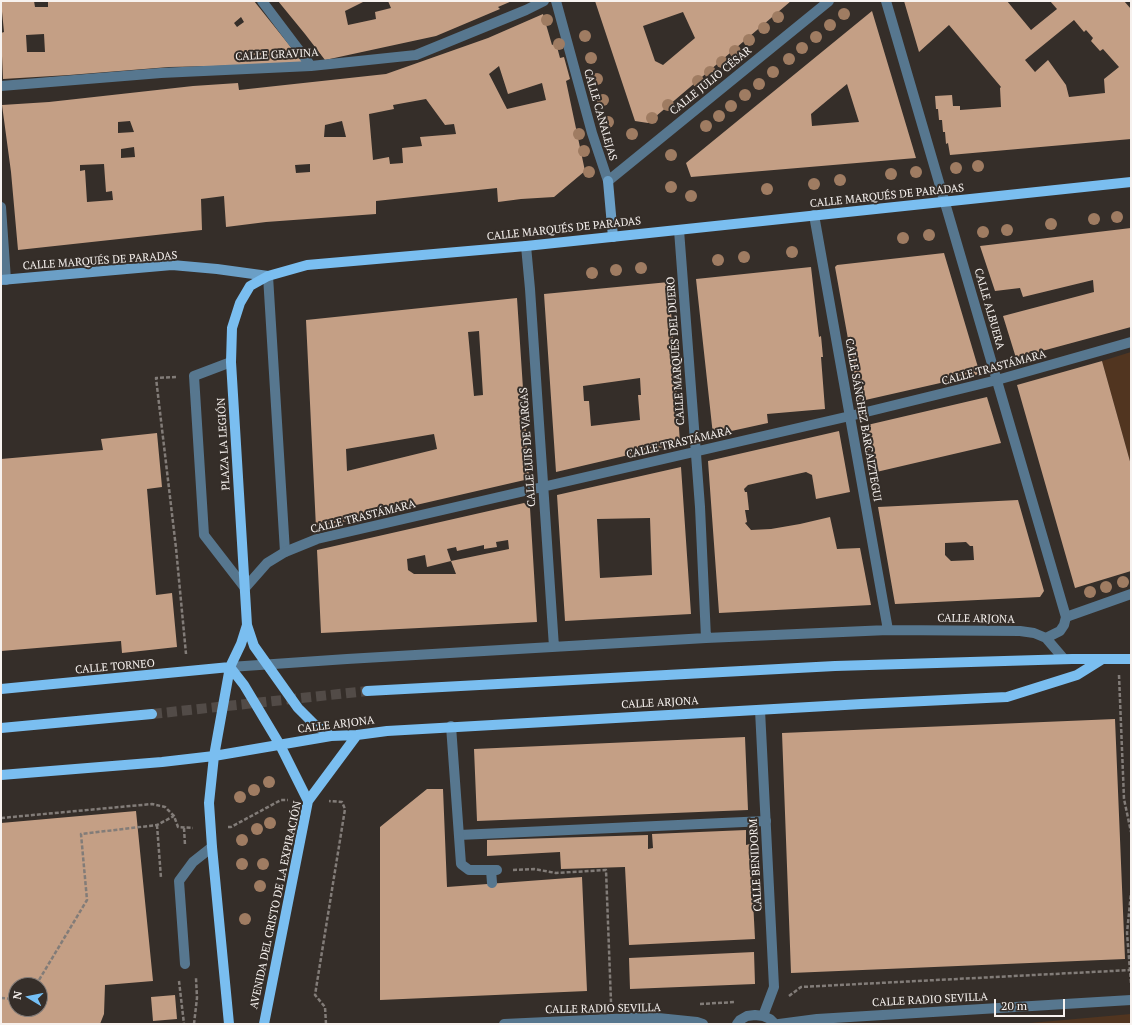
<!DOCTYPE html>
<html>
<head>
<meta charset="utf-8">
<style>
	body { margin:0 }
	#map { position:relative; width:1132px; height:1025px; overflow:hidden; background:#352e29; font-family:"PT Serif",serif }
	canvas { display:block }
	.frame { position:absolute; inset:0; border:2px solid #f7f2ef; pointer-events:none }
	.north { position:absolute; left:8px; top:977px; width:40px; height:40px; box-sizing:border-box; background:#352e29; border:1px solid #837c78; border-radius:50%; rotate:280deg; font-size:11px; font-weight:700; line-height:16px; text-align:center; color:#f7f2ef }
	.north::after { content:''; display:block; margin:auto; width:14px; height:18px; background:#75c0f6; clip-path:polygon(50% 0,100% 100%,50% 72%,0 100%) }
	.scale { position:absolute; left:994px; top:999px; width:71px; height:18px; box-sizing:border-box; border:2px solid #f7f2ef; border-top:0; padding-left:5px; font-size:12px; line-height:14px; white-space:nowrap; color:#f7f2ef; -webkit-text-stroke:3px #352e29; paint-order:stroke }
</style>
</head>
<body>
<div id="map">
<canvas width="1132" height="1025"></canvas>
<div class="frame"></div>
<div class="north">N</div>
<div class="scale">20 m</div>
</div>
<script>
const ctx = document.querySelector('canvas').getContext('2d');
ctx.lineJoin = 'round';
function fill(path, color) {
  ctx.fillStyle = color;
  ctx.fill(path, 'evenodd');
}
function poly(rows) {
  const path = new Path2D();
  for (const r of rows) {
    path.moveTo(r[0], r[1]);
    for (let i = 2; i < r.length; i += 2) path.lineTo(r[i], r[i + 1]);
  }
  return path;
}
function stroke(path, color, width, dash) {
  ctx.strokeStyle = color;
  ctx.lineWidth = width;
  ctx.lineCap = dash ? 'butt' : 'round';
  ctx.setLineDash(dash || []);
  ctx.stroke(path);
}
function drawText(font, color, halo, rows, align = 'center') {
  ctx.font = font + ' "PT Serif",serif';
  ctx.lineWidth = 4;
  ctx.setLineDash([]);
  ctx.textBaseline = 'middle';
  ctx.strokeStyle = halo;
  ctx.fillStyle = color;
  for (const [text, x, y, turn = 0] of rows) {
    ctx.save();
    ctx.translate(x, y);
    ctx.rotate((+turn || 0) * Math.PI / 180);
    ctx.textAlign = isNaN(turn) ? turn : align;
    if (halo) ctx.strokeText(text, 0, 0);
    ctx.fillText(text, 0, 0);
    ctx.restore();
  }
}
fill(poly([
	[1131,352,1131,465,1102,361],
	[1131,1014,1131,1024,1019,1024]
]), '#513520');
fill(poly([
	[1,1,34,1,35,7,48,7,48,1,254,1,302,61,302,64,169,67,69,75,3,79,1,33,4,32],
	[241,17,244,22,237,27,234,23],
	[44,34,45,52,27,52,26,35],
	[278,1,365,1,345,11,348,25,376,19,375,12,391,8,388,1,512,1,498,7,500,9,436,36,325,60,305,34],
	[595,1,791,1,648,123,635,121],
	[683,12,695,38,663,65,655,61,643,26],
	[904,1,1007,1,1031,30,1057,9,1050,1,1124,1,1131,9,1131,139,950,155,948,143,946,144,945,132,943,132,942,120,939,120,938,109,936,109,935,96,952,95,953,106,960,106,960,110,1001,107,1000,88,1001,87,949,25,919,52],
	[1074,20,1084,32,1086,30,1093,38,1091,41,1100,51,1103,49,1119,67,1104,79,1105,93,1069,97,1066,85,1048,60,1035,72,1025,60],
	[872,11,916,158,691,177,686,163],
	[847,84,859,122,812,126,811,114],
	[543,14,552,45,556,43,560,58,564,57,570,79,566,81,585,171,554,197,521,199,498,202,497,188,376,201,376,214,266,222,226,227,224,196,201,199,202,230,18,250,11,172,2,105,49,102,193,86,238,83,239,90,386,74,488,38],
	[499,66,508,94,542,83,546,100,507,109,489,74],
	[426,99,445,125,454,124,456,134,420,137,422,146,402,148,403,163,390,164,389,157,373,160,369,114,394,109,393,105],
	[130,121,134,132,118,133,118,122],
	[342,121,346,137,324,137,325,125],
	[134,147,135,157,121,158,121,149],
	[104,164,106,192,112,191,113,200,87,202,85,170,80,171,80,165],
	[310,164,310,172,296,173,295,165],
	[1131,228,1131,327,1016,358,1003,316,1094,292,1093,280,1023,297,1020,288,995,291,980,246],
	[944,253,980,374,861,401,859,400,835,267,837,265],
	[811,267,819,337,821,336,823,357,821,357,825,409,767,414,768,423,713,435,696,279],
	[669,282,680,443,556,472,544,294],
	[640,378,641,395,638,395,640,420,591,426,589,401,584,401,583,386],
	[517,298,529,479,316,528,306,320],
	[479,331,483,395,474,396,468,332],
	[434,434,437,449,347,471,346,449],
	[1102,361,1131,465,1131,571,1075,588,1017,385],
	[987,397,1001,443,872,473,863,426],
	[839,431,850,492,816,499,812,475,806,472,748,485,744,489,745,492,747,492,749,510,745,510,747,522,745,523,751,530,771,529,800,524,830,517,837,549,860,548,871,605,719,613,708,461],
	[157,433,162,487,147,489,156,595,172,593,177,647,122,653,121,641,1,651,1,459,103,450,101,439],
	[681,467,691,614,565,621,557,495],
	[650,518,652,575,600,578,597,519],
	[1018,500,1044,591,1040,597,895,604,878,507],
	[966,542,970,546,973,546,974,560,951,561,945,555,945,543],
	[524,503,530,508,537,622,321,633,317,550],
	[508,540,509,549,451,561,447,549,456,547,457,551,484,545,484,549,497,547,496,542],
	[425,555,427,567,451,561,456,574,414,574,408,570,407,559],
	[1115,719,1125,959,791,973,782,733],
	[745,737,748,810,477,821,474,749],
	[427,789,443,789,447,887,582,877,587,991,380,1000,380,827],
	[136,811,153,981,105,985,104,1014,100,1024,1,1024,1,823],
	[16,985,40,985,40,1009,16,1009],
	[746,830,746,845,750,844,755,939,629,945,625,867,561,869,560,852,487,856,487,840,648,835,648,849,653,848,652,834],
	[754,952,755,984,630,989,629,958],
	[175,995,177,1019,153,1021,151,997]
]), '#c49f85');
stroke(poly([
	[152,714,367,691]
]), '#524b47', 10, [10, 5]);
stroke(poly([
	[176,377,156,378,176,548,186,654],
	[1119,675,1124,799,1131,832],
	[1,818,152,804,165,807,174,816,178,827,193,828],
	[157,825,161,878],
	[228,827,231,827,281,800,288,800],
	[184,828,185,845],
	[513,870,534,869,556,873,606,870,611,1002],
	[179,981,184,1024],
	[1131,983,1127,933,1131,893],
	[36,985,87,900,81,834,157,825,174,816],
	[789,996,801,987,1131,970],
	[1,998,16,999],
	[700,1004,735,1002],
	[194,1024,197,998,196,978],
	[326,1024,325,1007,315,995,345,809,342,802,329,801]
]), '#827c78', 2.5, [4, 2]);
stroke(poly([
	[268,276,285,552],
	[231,362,194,376,204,535,245,588],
	[1066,617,1131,594],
	[459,835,766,821],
	[491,870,492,883],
	[185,964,179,881,193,862,212,847]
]), '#57778f', 10);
stroke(poly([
	[262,1,311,66],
	[556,1,592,133,608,181,829,1],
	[886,1,1066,617,1064,625,1060,631,1046,638],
	[1,86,161,73,311,66,416,55,526,10,544,1],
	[1,207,6,280],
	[814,215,888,630],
	[679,230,700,507,706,638],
	[526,246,530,289,554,647],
	[245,588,267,563,285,552,317,539,850,416,997,380,1131,342],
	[230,667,347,659,706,638,888,630,1020,631,1034,633,1046,638,1064,659],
	[760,710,774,987,763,1016],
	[451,726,461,864,469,870,497,870],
	[504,1024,633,1018,658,1018,697,1022,703,1024],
	[737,1024,740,1020,747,1016,755,1015,763,1016,770,1019,775,1024],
	[779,1024,817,1019,1131,1000]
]), '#57778f', 10);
stroke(poly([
	[608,181,613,237],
	[1,280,172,265,217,269,268,276]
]), '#6b9fc6', 10);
stroke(poly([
	[230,667,244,685,280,745,308,801],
	[1,689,230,667],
	[367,691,835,666,1072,659,1131,659],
	[1,728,152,714],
	[331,736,313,723,298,708,254,646,247,625,231,362,232,328,240,303,250,286,268,276,307,265,526,246,1131,182],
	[1,775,162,762,214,756,331,736,357,735,387,731,862,704,1007,697,1077,675,1101,660],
	[229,1024,212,847,209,803,214,756,230,667,241,644,247,625],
	[264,1024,308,801,357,735]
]), '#7abef0', 10);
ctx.fillStyle = '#9f7c62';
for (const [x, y] of [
	[844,14],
	[778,17],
	[547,20],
	[830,25],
	[764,28],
	[585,36],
	[816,37],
	[749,40],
	[559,44],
	[802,48],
	[735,51],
	[591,58],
	[789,59],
	[722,62],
	[710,72],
	[773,72],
	[597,79],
	[698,81],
	[759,84],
	[745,95],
	[603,100],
	[668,105],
	[731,106],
	[719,116],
	[652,118],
	[608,122],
	[706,126],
	[579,134],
	[632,134],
	[584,151],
	[671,155],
	[978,166],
	[956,168],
	[589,172],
	[916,172],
	[891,174],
	[840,180],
	[814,184],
	[671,187],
	[767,189],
	[691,196],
	[1117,217],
	[1094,219],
	[1051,224],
	[1007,230],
	[983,232],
	[929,235],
	[903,238],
	[792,252],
	[744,257],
	[718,260],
	[641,268],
	[616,270],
	[592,273],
	[1123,582],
	[1106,587],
	[1090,592],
	[269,782],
	[254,790],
	[240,797],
	[270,823],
	[257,829],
	[242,840],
	[242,864],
	[263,864],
	[260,886],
	[245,919]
]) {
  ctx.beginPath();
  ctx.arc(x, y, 6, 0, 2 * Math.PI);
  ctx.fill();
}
drawText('11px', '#f7f2ef', '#352e29', [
	["CALLE GRAVINA",277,55,-3],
	["CALLE JULIO CÉSAR",711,81,-39],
	["CALLE CANALEJAS",600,115,74],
	["CALLE MARQUÉS DE PARADAS",887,196,-6],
	["CALLE MARQUÉS DE PARADAS",564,229,-6],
	["CALLE MARQUÉS DE PARADAS",100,261,-4],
	["CALLE ALBUERA",989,309,74],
	["CALLE MARQUÉS DEL DUERO",676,351,-94],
	["CALLE TRASTÁMARA",994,368,-15],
	["CALLE SÁNCHEZ BARCAIZTEGUI",863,420,80],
	["CALLE TRASTÁMARA",679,443,-13],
	["PLAZA LA LEGIÓN",224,444,-93],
	["CALLE LUIS DE VARGAS",528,447,-94],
	["CALLE TRASTÁMARA",363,517,-14],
	["CALLE ARJONA",976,619,1],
	["CALLE TORNEO",115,667,-5],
	["CALLE ARJONA",660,703,-3],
	["CALLE ARJONA",336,725,-7],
	["CALLE BENIDORM",756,865,-93],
	["AVENIDA DEL CRISTO DE LA EXPIRACIÓN",276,905,-78],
	["CALLE RADIO SEVILLA",930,1000,-3],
	["CALLE RADIO SEVILLA",603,1009,-1]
]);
</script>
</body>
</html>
